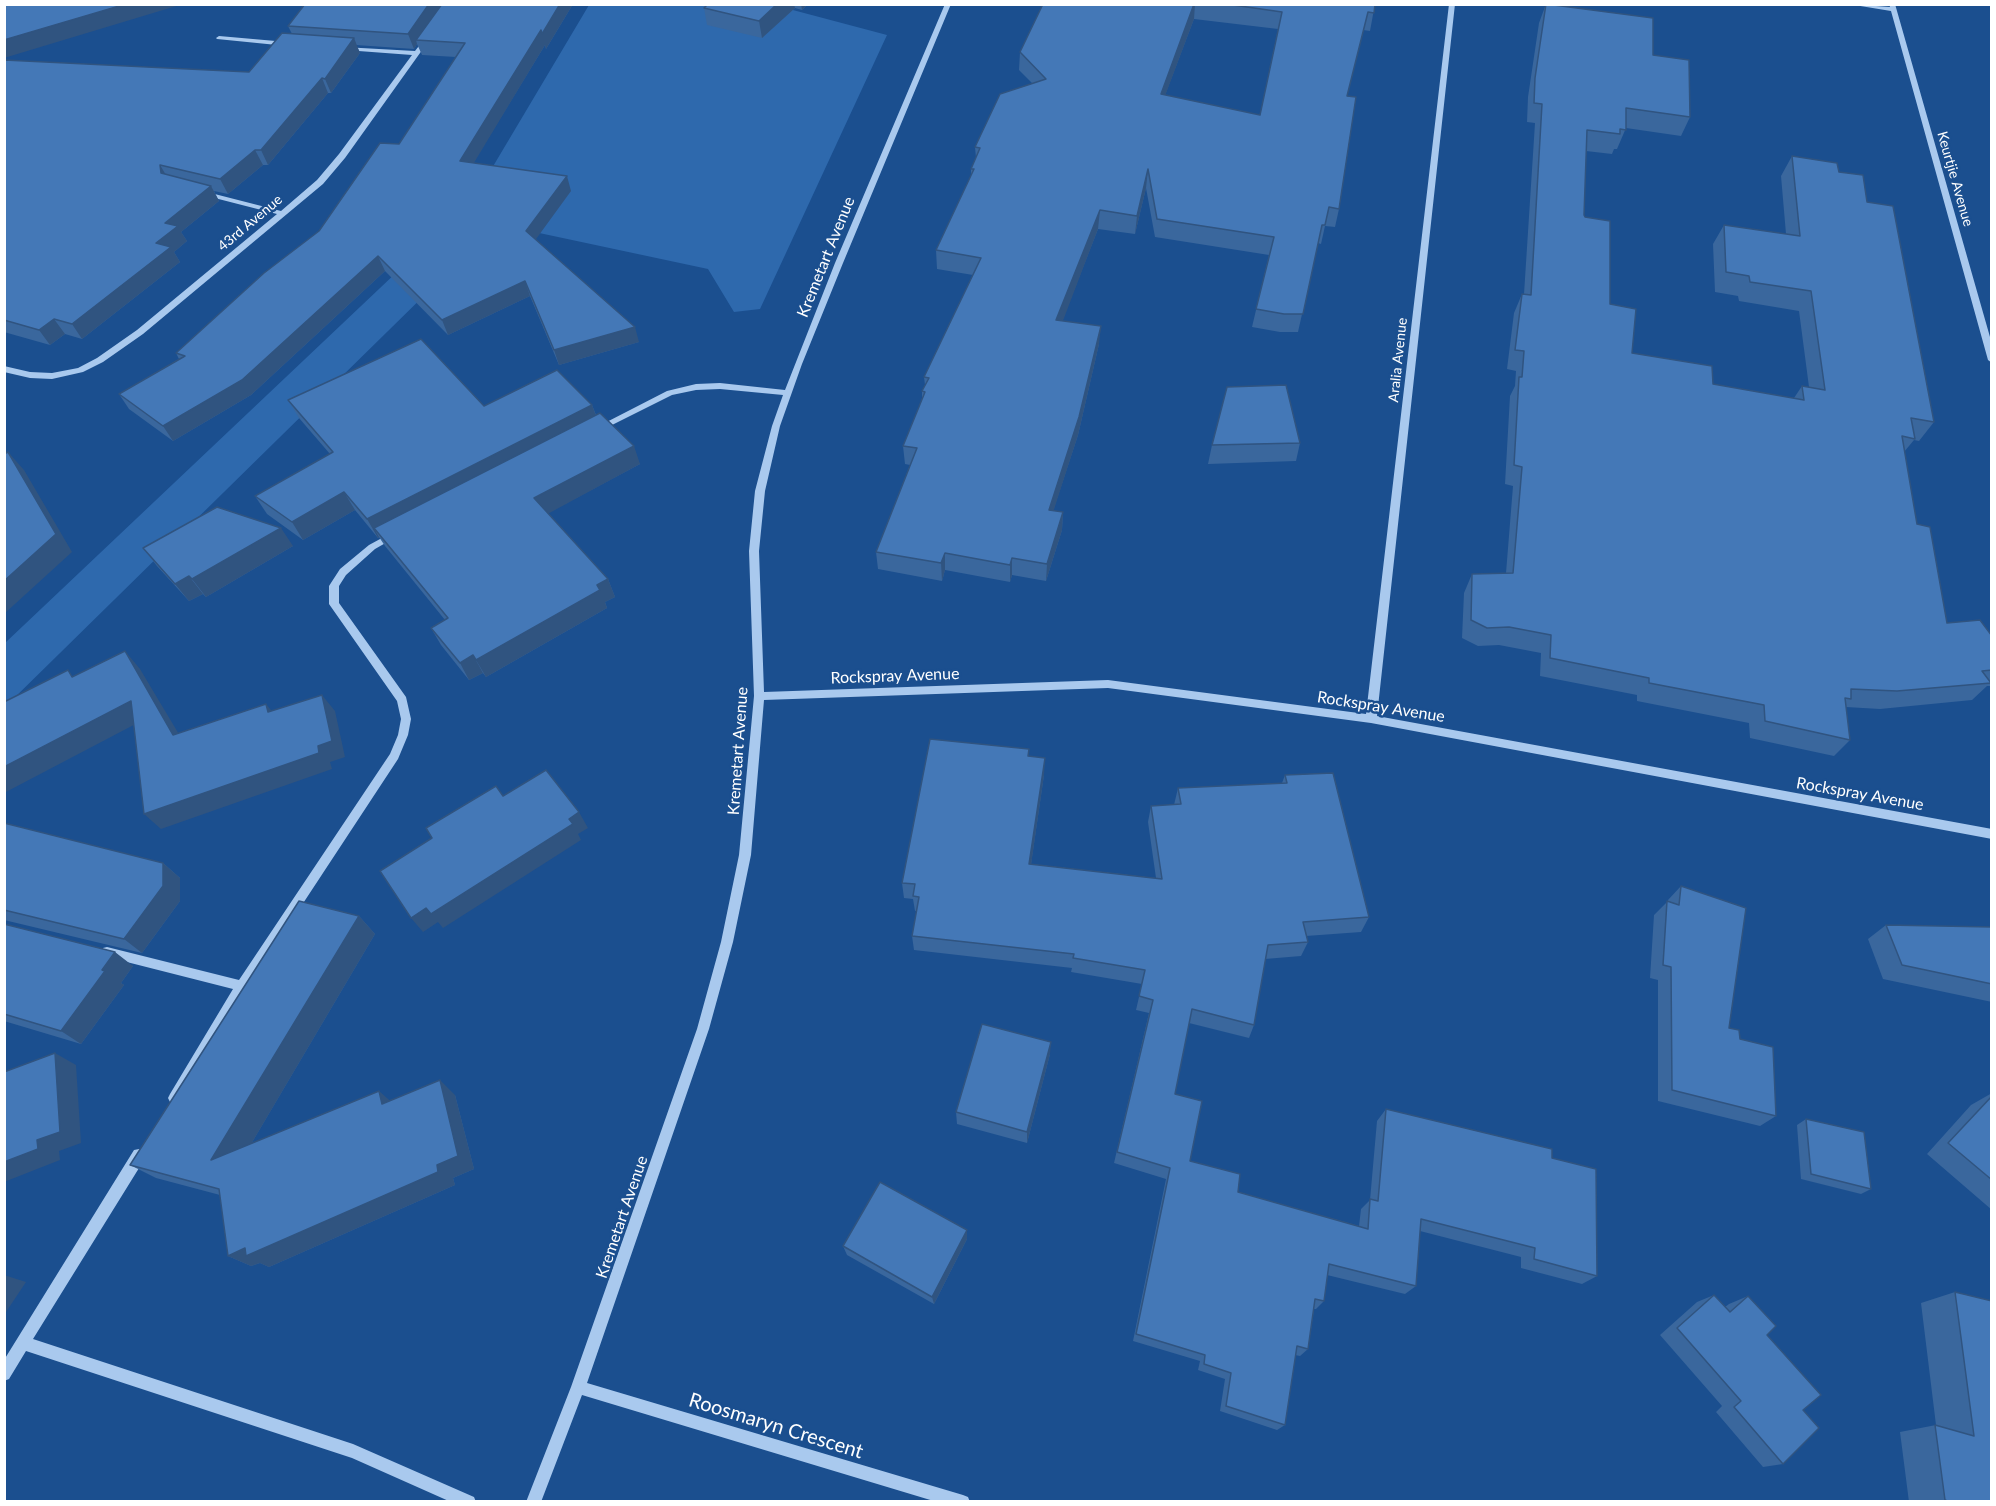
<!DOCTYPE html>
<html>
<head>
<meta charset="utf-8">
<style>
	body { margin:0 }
	#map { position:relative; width:1996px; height:1506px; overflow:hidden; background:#1b4f8f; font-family:Lato,sans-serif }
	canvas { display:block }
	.frame { position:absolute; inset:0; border:6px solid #fff; pointer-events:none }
</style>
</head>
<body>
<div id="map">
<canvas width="1996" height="1506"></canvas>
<div class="frame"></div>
</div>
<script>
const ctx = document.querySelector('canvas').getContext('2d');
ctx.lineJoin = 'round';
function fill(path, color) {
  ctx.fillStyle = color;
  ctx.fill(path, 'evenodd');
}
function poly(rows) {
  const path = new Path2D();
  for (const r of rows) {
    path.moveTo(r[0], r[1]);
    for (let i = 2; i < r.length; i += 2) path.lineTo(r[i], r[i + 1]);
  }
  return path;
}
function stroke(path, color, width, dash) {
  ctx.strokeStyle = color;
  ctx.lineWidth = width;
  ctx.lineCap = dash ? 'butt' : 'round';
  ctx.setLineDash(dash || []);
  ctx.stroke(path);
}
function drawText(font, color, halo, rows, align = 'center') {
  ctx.font = font + ' Lato,sans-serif';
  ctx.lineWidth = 5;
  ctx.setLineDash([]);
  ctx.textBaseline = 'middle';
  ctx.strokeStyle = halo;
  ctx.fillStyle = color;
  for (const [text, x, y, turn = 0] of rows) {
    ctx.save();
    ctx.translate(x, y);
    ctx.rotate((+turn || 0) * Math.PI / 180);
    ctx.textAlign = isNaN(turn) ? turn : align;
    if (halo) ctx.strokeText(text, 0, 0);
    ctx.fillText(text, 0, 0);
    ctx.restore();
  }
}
fill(poly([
	[589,5,774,5,887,35,760,309,734,312,708,269,497,224,5,707,5,643,473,200]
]), '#2e69ad');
fill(poly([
	[945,4,951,4,843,263,802,364,780,426,765,491,759,551,764,692,1108,680,1366,714,1449,4,1455,4,1377,716,1992,829,1992,839,1371,723,1108,688,764,700,751,855,733,942,709,1029,587,1383,963,1495,968,1497,970,1502,937,1502,582,1395,541,1502,526,1502,571,1387,697,1029,721,942,739,855,754,696,749,551,755,491,772,426,783,395,720,389,696,390,672,395,602,430,596,430,595,428,667,391,696,384,720,383,785,390,835,263,945,4],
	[1848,4,1890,7,1889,4,1895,4,1992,344,1992,363,1988,360,1891,11,1848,4],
	[219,36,287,42,290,44,287,46,217,39,216,38,219,36],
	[425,38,430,39,345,158,323,184,143,334,103,362,83,372,52,379,30,378,4,372,4,366,30,372,52,373,78,368,97,358,137,330,277,214,199,194,199,190,281,211,317,180,339,154,412,55,345,50,343,49,343,47,415,51,425,38],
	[393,532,398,535,396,537,375,549,346,575,339,586,339,603,406,697,411,719,408,735,398,759,246,990,178,1102,174,1104,170,1102,168,1098,170,1094,233,989,107,957,103,956,101,952,103,948,107,947,239,980,390,754,398,735,401,719,397,701,329,604,329,586,340,569,369,545,393,532],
	[139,1149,144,1150,145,1155,144,1160,33,1339,353,1444,474,1497,476,1502,451,1502,352,1458,26,1351,9,1379,4,1381,4,1360,134,1150,139,1149]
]), '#a9c9ee');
fill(poly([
	[573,4,546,49,545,45,473,163,571,191,535,239,639,342,559,365,530,296,448,335,385,271,251,395,173,441,129,409,119,394,179,359,176,353,319,231,399,144,456,57,422,55,417,44,414,49,356,45,360,53,331,93,328,93,268,165,263,165,228,194,214,191,219,201,181,232,187,241,174,252,180,262,82,339,65,334,50,345,4,332,4,60,249,72,292,34,288,26],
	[708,4,808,4,802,10,795,8,762,38,707,25,704,8],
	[1043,4,1375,4,1370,31,1363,30,1347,96,1339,209,1335,227,1325,226,1321,244,1318,243,1298,332,1280,332,1252,327,1269,255,1155,237,1146,188,1135,234,1098,229,1062,321,1099,344,1078,435,1053,511,1063,512,1062,530,1046,581,1012,575,1010,582,945,570,942,581,878,569,876,552,910,465,905,464,903,446,922,399,922,391,925,385,924,377,973,275,937,269,936,250,971,176,971,169,976,158,975,147,1033,84,1019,70,1020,52],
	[1194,19,1278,29,1260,115,1165,95],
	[1546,4,1653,55,1690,117,1681,136,1626,128,1617,149,1614,149,1612,154,1586,151,1584,215,1610,304,1632,353,1713,384,1794,398,1802,386,1809,387,1799,311,1739,301,1738,296,1715,292,1713,244,1724,225,1786,234,1781,176,1792,156,1839,172,1867,202,1934,422,1919,441,1914,440,1904,452,1917,524,1947,623,1992,636,1992,686,1987,686,1972,700,1880,709,1846,707,1850,740,1834,756,1750,738,1749,723,1637,701,1637,695,1540,676,1541,653,1499,645,1478,646,1462,638,1464,593,1472,574,1506,573,1513,486,1505,484,1510,396,1515,386,1516,371,1507,369,1514,313,1522,294,1524,294,1535,123,1527,122,1528,97,1539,23],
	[288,400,484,406,592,405,596,415,640,464,548,513,608,579,615,597,605,602,607,608,486,677,483,673,469,680,441,645,431,628,445,620,385,546,379,537,378,538,355,510,303,540,267,514,255,496,330,454,299,418],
	[1300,443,1296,461,1208,464,1212,445],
	[293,546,206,597,203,594,189,601,157,566,143,548],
	[1029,749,1029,756,1044,775,1031,864,1156,878,1148,822,1151,806,1174,805,1178,788,1282,783,1285,775,1369,917,1361,932,1306,936,1308,942,1301,956,1265,959,1254,1025,1249,1038,1189,1023,1175,1094,1190,1161,1238,1192,1359,1226,1361,1209,1370,1200,1377,1121,1386,1109,1552,1158,1597,1276,1582,1284,1521,1268,1521,1257,1420,1231,1416,1286,1405,1294,1327,1275,1324,1301,1316,1309,1314,1309,1308,1349,1300,1356,1295,1355,1285,1425,1277,1430,1220,1411,1225,1379,1198,1370,1200,1361,1133,1341,1166,1179,1114,1163,1149,1013,1136,1010,1142,984,1071,972,1072,968,914,950,912,936,917,911,915,911,913,899,904,898,902,883],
	[4,823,163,863,180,878,180,901,142,953,4,920],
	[1681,886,1729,1028,1740,1039,1776,1116,1760,1126,1658,1101,1658,980,1650,978,1654,915,1668,901,1668,900],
	[359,916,375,934,251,1144,390,1100,455,1095,474,1169,453,1178,455,1185,269,1267,260,1263,251,1266,228,1256,220,1195,156,1178,130,1165],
	[4,924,133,966,121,983,124,985,81,1044,4,1021],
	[1886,925,1992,927,1992,1002,1883,979,1868,939],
	[1050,1054,1027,1143,957,1124,956,1112],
	[1992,1093,1992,1210,1927,1154,1971,1105],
	[1806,1119,1871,1189,1861,1194,1801,1179,1797,1125],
	[967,1239,934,1304,847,1255,843,1246],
	[1955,1292,1992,1502,1909,1502,1900,1432,1936,1425,1921,1303],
	[1714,1295,1725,1307,1729,1304,1748,1296,1803,1410,1783,1464,1763,1467,1716,1412,1722,1406,1660,1335,1697,1302]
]), '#3a679d');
fill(poly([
	[126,4,183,4,4,58,4,40],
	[429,4,445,4,416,40,417,44,414,49,408,34],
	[560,4,573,4,546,49,545,45,466,176,460,161,541,30],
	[777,4,794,4,795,8,762,38,759,21],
	[801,4,808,4,802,10],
	[1194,4,1195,4,1194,19,1159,112,1161,94],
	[354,38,360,53,331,93,325,79],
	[322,78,328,93,268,165,261,150],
	[255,150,263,165,228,194,220,179],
	[160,165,169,180,161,173],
	[1148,169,1146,188,1135,234,1137,216],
	[567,176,571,191,531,246,526,231],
	[211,186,219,201,181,232,187,241,174,252,180,262,82,339,72,324,165,223],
	[1100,210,1098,229,1056,339,1056,320],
	[378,256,385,271,251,395,173,441,163,426],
	[525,281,530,296,448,335,442,320],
	[54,319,65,334,50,345,39,330],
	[1101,326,1099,344,1078,435,1048,528,1049,510],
	[635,327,639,342,559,365,554,350],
	[592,405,599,424,374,528,379,537,378,538,367,519],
	[634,446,640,464,542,517,534,498],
	[8,452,24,470,72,552,4,614],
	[344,492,355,510,303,540,292,522],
	[1063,512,1062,530,1046,581,1047,564],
	[281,528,293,546,206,597,192,579],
	[945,553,945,570,942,581,941,563],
	[1012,558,1012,575,1010,582,1010,565],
	[189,576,203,594,189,601,175,584],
	[608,579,615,597,605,602,607,608,486,677,476,660],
	[125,651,140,669,189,751,173,735],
	[473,655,483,673,469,680,460,663],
	[322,695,335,711,345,757,330,762,332,769,161,829,144,814,318,746],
	[131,701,147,718,4,793,4,767],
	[266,704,280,721,268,712],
	[1045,758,1044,775,1029,879,1029,864],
	[579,812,588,828,578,834,581,840,443,928,438,922,423,932,411,918],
	[163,863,180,878,180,901,142,953,124,939],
	[359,916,375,934,234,1173,211,1160],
	[115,952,133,966,121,983,124,985,81,1044,61,1031],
	[1051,1042,1050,1054,1027,1143,1027,1132],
	[55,1053,76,1065,81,1143,59,1151,60,1160,4,1182,4,1162,37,1140],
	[440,1080,455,1095,474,1169,453,1178,455,1185,269,1267,260,1263,251,1266,228,1256,437,1165],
	[379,1091,396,1106,382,1104],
	[967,1230,967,1239,934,1304,932,1297],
	[4,1275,26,1282,4,1315]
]), '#305480');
const building = poly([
	[4,4,126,4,4,40,4,4],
	[305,4,429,4,408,34,288,26,305,4],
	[442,4,560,4,542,34,541,30,460,161,567,176,526,231,635,327,554,350,525,281,442,320,378,256,242,380,163,426,119,394,185,356,176,353,264,273,319,231,380,143,399,144,465,43,416,40,442,4],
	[708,4,777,4,759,21,704,8,708,4],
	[1043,4,1194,4,1161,94,1260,115,1282,12,1226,4,1375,4,1374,13,1368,12,1347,96,1356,97,1339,209,1329,207,1325,225,1322,225,1303,314,1284,314,1256,309,1274,237,1157,219,1148,169,1137,216,1100,210,1056,320,1101,326,1079,417,1049,510,1063,512,1047,564,1012,558,1010,565,945,553,941,563,876,552,917,448,903,446,925,392,922,391,929,378,924,377,981,258,936,250,974,169,971,169,980,148,975,147,1000,94,1046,79,1020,52,1043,4],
	[1546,4,1653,18,1653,55,1689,60,1690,117,1626,108,1626,130,1620,129,1620,134,1587,130,1584,215,1585,217,1610,221,1610,304,1636,309,1632,353,1712,366,1713,384,1804,400,1802,386,1825,390,1811,291,1750,282,1749,276,1726,272,1724,225,1800,236,1792,156,1837,163,1839,172,1863,175,1867,202,1893,206,1934,422,1911,418,1915,439,1902,436,1917,524,1930,527,1947,623,1980,620,1992,636,1992,670,1982,671,1991,683,1897,691,1851,689,1851,699,1845,698,1850,740,1765,721,1764,705,1649,683,1649,678,1550,658,1551,635,1509,627,1487,628,1471,620,1472,574,1513,573,1522,467,1514,465,1519,377,1522,377,1524,351,1515,350,1522,294,1531,295,1542,104,1534,103,1535,78,1546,4],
	[282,33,354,38,325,79,322,78,261,150,255,150,220,179,160,165,161,173,211,186,165,223,178,226,156,243,171,247,72,324,54,319,39,330,4,320,4,60,249,72,282,33],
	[421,339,484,406,557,370,592,405,367,519,344,492,292,522,255,496,333,452,288,400,421,339],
	[1286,385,1300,443,1212,445,1227,387,1286,385],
	[600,413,634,446,534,498,608,579,597,585,600,590,476,660,473,655,460,663,431,628,448,618,374,528,600,413],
	[8,452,56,534,4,581,4,454,8,452],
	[217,507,281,528,192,579,189,576,175,584,143,548,217,507],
	[125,651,173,735,266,704,268,712,322,695,332,741,318,746,319,753,144,814,131,701,4,767,4,702,68,670,72,677,125,651],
	[930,739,1029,749,1028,756,1045,758,1029,864,1162,879,1151,806,1181,804,1178,788,1287,783,1285,775,1333,773,1369,917,1303,922,1308,942,1268,945,1254,1025,1192,1009,1175,1094,1202,1101,1190,1161,1240,1174,1238,1192,1368,1229,1370,1199,1378,1201,1386,1109,1552,1149,1552,1158,1596,1169,1597,1276,1534,1259,1535,1248,1421,1219,1416,1286,1329,1264,1324,1301,1315,1299,1308,1349,1297,1346,1285,1425,1226,1406,1231,1373,1204,1364,1205,1355,1136,1334,1170,1168,1117,1152,1153,1000,1139,996,1145,970,1073,958,1074,954,912,936,919,897,913,896,915,884,902,883,930,739],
	[546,770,579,812,569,819,573,824,431,914,426,908,411,918,380,871,432,838,426,828,496,786,503,796,546,770],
	[4,823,163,863,163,886,124,939,4,910,4,823],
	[1681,886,1746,908,1729,1028,1739,1030,1740,1039,1773,1047,1776,1116,1672,1090,1671,967,1663,965,1667,901,1679,905,1681,886],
	[299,901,359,916,211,1160,379,1091,382,1104,440,1080,458,1156,437,1165,438,1172,246,1256,245,1248,228,1256,219,1189,130,1165,299,901],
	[4,924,115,952,102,970,105,971,61,1031,4,1014,4,924],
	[1886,925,1992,927,1992,984,1902,965,1886,925],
	[982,1024,1051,1042,1027,1132,956,1112,982,1024],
	[55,1053,60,1132,37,1140,38,1149,4,1162,4,1072,55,1053],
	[1992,1096,1992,1180,1948,1143,1992,1096],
	[1806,1119,1864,1132,1871,1189,1811,1174,1806,1119],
	[880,1182,967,1230,932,1297,843,1246,880,1182],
	[1955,1292,1992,1301,1992,1502,1950,1502,1945,1500,1935,1425,1974,1436,1955,1292],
	[1714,1295,1730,1312,1748,1296,1776,1326,1767,1335,1821,1395,1803,1410,1819,1428,1783,1464,1734,1407,1741,1401,1677,1328,1714,1295]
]);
fill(building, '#4478b7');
stroke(building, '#305480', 1.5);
drawText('14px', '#fff', '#1b4f8f', [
	["Keurtjie Avenue",1955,179,74],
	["43rd Avenue",250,223,-40],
	["Aralia Avenue",1398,360,-84]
]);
drawText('16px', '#fff', '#1b4f8f', [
	["Kremetart Avenue",826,257,-68],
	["Rockspray Avenue",895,676,-2],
	["Rockspray Avenue",1381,707,9],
	["Kremetart Avenue",738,751,-86],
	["Rockspray Avenue",1860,794,10],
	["Kremetart Avenue",622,1217,-71]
]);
drawText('20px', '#fff', '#1b4f8f', [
	["Roosmaryn Crescent",776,1426,17]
]);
</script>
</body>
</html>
